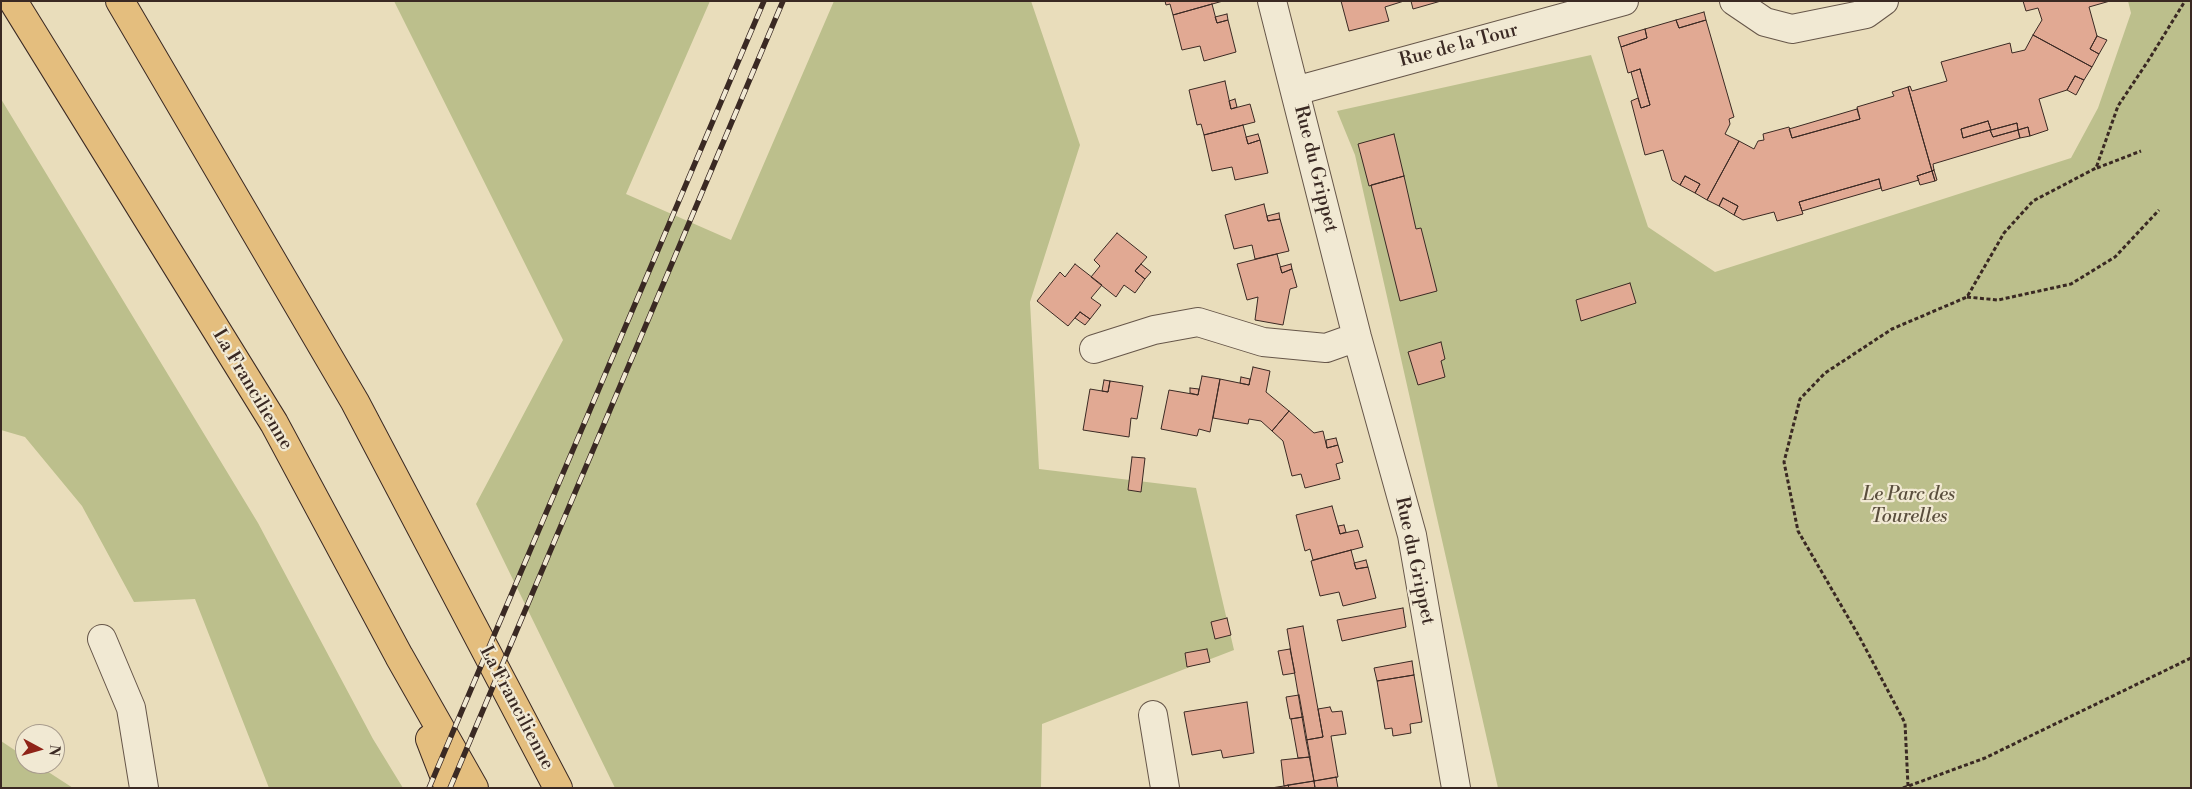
<!DOCTYPE html>
<html>
<head>
<meta charset="utf-8">
<style>
	body { margin:0 }
	#map { position:relative; width:2192px; height:789px; overflow:hidden; background:#e9ddbb; font-family:"Libre Bodoni",serif }
	canvas { display:block }
	.frame { position:absolute; inset:0; border:2px solid #3a2923; pointer-events:none }
	.north { position:absolute; left:15px; top:724px; width:50px; height:50px; box-sizing:border-box; background:#f1e9d3; border:1px solid #a89c8d; border-radius:50%; rotate:96deg; font-size:14px; font-weight:700; line-height:20px; text-align:center; color:#3a2923 }
	.north::after { content:''; display:block; margin:auto; width:18px; height:22px; background:#8f2418; clip-path:polygon(50% 0,100% 100%,50% 72%,0 100%) }
</style>
</head>
<body>
<div id="map">
<canvas width="2192" height="789"></canvas>
<div class="frame"></div>
<div class="north">N</div>
</div>
<script>
const ctx = document.querySelector('canvas').getContext('2d');
ctx.lineJoin = 'round';
function fill(path, color) {
  ctx.fillStyle = color;
  ctx.fill(path, 'evenodd');
}
function poly(rows) {
  const path = new Path2D();
  for (const r of rows) {
    path.moveTo(r[0], r[1]);
    for (let i = 2; i < r.length; i += 2) path.lineTo(r[i], r[i + 1]);
  }
  return path;
}
function stroke(path, color, width, dash) {
  ctx.strokeStyle = color;
  ctx.lineWidth = width;
  ctx.lineCap = dash ? 'butt' : 'round';
  ctx.setLineDash(dash || []);
  ctx.stroke(path);
}
function drawText(font, color, halo, rows, align = 'center') {
  ctx.font = font + ' "Libre Bodoni",serif';
  ctx.lineWidth = 4.5;
  ctx.setLineDash([]);
  ctx.textBaseline = 'middle';
  ctx.strokeStyle = halo;
  ctx.fillStyle = color;
  for (const [text, x, y, turn = 0] of rows) {
    ctx.save();
    ctx.translate(x, y);
    ctx.rotate((+turn || 0) * Math.PI / 180);
    ctx.textAlign = isNaN(turn) ? turn : align;
    if (halo) ctx.strokeText(text, 0, 0);
    ctx.fillText(text, 0, 0);
    ctx.restore();
  }
}
fill(poly([
	[394,1,710,1,626,194,731,240,834,1,1031,1,1080,145,1030,302,1039,469,1196,488,1234,650,1042,724,1041,788,615,788,476,504,563,340],
	[2128,1,2191,1,2191,788,1498,788,1355,155,1337,111,1591,55,1648,227,1715,272,2071,158,2098,108,2131,13],
	[1,99,258,523,373,739,403,788,269,788,195,599,134,602,82,506,25,437,1,430],
	[1,741,25,757,25,764,36,764,73,788,1,788]
]), '#bcbf8c');
const building = poly([
	[1165,1,1223,1,1173,15,1170,4,1166,5,1165,1],
	[1341,1,1404,1,1385,7,1389,21,1349,31,1341,1],
	[1411,1,1441,1,1413,9,1411,1],
	[2023,1,2110,1,2089,7,2097,36,2090,49,2099,54,2092,67,2033,35,2042,20,2038,8,2026,11,2023,1],
	[1212,4,1217,23,1228,20,1236,52,1204,61,1200,46,1182,50,1173,15,1212,4],
	[1704,12,1706,20,1679,28,1676,20,1704,12],
	[1227,14,1228,20,1217,23,1215,17,1227,14],
	[1676,20,1679,28,1706,20,1734,117,1729,119,1730,124,1725,134,1739,141,1707,200,1695,193,1700,184,1685,176,1680,185,1672,180,1663,150,1645,155,1631,101,1638,98,1641,108,1650,105,1640,69,1628,73,1621,47,1647,38,1645,29,1676,20],
	[1645,29,1647,38,1621,47,1618,37,1645,29],
	[2033,35,2092,67,2084,80,2075,76,2067,90,2039,99,2048,130,2030,136,2028,127,2018,130,2017,123,1991,130,1988,121,1961,129,1963,138,1990,130,1993,137,2018,130,2020,138,1933,164,1934,170,1932,171,1908,87,1910,86,1912,91,1947,81,1941,62,2010,43,2012,53,2025,50,2033,35],
	[2097,36,2107,40,2099,54,2090,49,2097,36],
	[1640,69,1650,105,1641,108,1631,72,1640,69],
	[2075,76,2084,80,2076,95,2067,90,2075,76],
	[1225,81,1231,109,1250,104,1255,122,1204,135,1201,124,1197,125,1189,90,1225,81],
	[1908,87,1932,171,1917,176,1919,180,1882,191,1879,179,1799,202,1803,214,1777,221,1774,212,1743,220,1734,215,1738,206,1723,198,1719,206,1707,200,1739,141,1754,149,1758,141,1764,140,1763,134,1789,127,1792,138,1860,119,1857,107,1894,96,1892,92,1908,87],
	[1235,99,1237,107,1231,109,1229,101,1235,99],
	[1857,109,1860,119,1792,138,1789,129,1857,109],
	[1988,121,1991,130,2017,123,2018,130,2028,127,2030,136,2020,138,2018,130,1993,137,1990,130,1963,138,1961,129,1988,121],
	[1243,125,1248,144,1260,140,1268,173,1235,180,1232,167,1212,171,1204,135,1243,125],
	[1258,134,1260,140,1248,144,1246,137,1258,134],
	[1394,134,1404,176,1369,186,1358,144,1394,134],
	[1934,170,1937,180,1935,181,1932,171,1934,170],
	[1932,171,1935,181,1920,185,1917,176,1932,171],
	[1404,176,1416,229,1421,228,1437,291,1400,301,1371,185,1404,176],
	[1685,176,1700,184,1695,193,1680,185,1685,176],
	[1879,179,1881,188,1802,211,1799,202,1879,179],
	[1723,198,1738,206,1734,215,1719,206,1723,198],
	[1264,204,1268,221,1280,219,1289,251,1255,259,1252,245,1234,249,1225,215,1264,204],
	[1279,213,1280,219,1268,221,1267,216,1279,213],
	[1117,233,1147,257,1135,271,1145,279,1135,293,1124,285,1116,297,1091,277,1100,266,1094,260,1117,233],
	[1277,254,1282,273,1292,269,1297,287,1290,289,1283,325,1255,320,1258,297,1247,300,1237,264,1277,254],
	[1075,264,1102,285,1091,298,1101,305,1090,319,1080,312,1068,326,1037,301,1060,272,1065,277,1075,264],
	[1141,264,1151,272,1145,279,1135,271,1141,264],
	[1291,264,1292,269,1282,273,1280,267,1291,264],
	[1630,283,1636,303,1581,321,1576,300,1630,283],
	[1080,312,1090,319,1085,325,1075,318,1080,312],
	[1441,342,1445,359,1441,361,1445,377,1418,385,1408,352,1441,342],
	[1253,367,1270,371,1266,392,1289,411,1272,431,1261,421,1249,419,1248,424,1213,418,1220,379,1249,385,1253,367],
	[1202,376,1220,379,1210,432,1199,429,1197,436,1161,429,1169,390,1198,395,1202,376],
	[1241,377,1250,379,1249,385,1240,383,1241,377],
	[1104,380,1110,381,1108,392,1102,391,1104,380],
	[1110,381,1143,386,1137,419,1131,418,1129,437,1083,430,1090,389,1108,392,1110,381],
	[1190,388,1199,389,1198,395,1190,393,1190,388],
	[1289,411,1314,433,1323,431,1327,448,1338,445,1343,462,1336,464,1340,479,1305,488,1301,474,1292,476,1283,441,1272,431,1289,411],
	[1336,438,1338,445,1327,448,1326,440,1336,438],
	[1132,457,1145,458,1141,492,1128,490,1132,457],
	[1332,506,1340,534,1358,530,1363,547,1313,560,1310,549,1305,551,1296,515,1332,506],
	[1344,525,1346,532,1340,534,1338,526,1344,525],
	[1351,550,1356,569,1368,567,1376,598,1343,606,1339,592,1320,596,1311,561,1351,550],
	[1366,560,1368,567,1356,569,1354,563,1366,560],
	[1403,608,1406,627,1342,641,1337,620,1403,608],
	[1227,618,1231,635,1215,639,1211,622,1227,618],
	[1303,626,1323,737,1306,740,1287,629,1303,626],
	[1207,649,1210,662,1187,667,1185,653,1207,649],
	[1290,649,1295,673,1283,675,1278,651,1290,649],
	[1412,661,1414,675,1377,681,1374,668,1412,661],
	[1414,675,1422,722,1410,724,1411,733,1393,736,1392,728,1385,729,1377,681,1414,675],
	[1299,695,1303,717,1290,719,1286,697,1299,695],
	[1247,702,1254,753,1223,758,1221,750,1192,755,1184,712,1247,702],
	[1330,707,1332,712,1342,711,1346,734,1331,736,1338,777,1314,781,1306,740,1323,737,1318,709,1330,707],
	[1303,717,1310,757,1298,758,1291,719,1303,717],
	[1310,757,1314,781,1284,786,1281,760,1310,757],
	[1336,777,1338,788,1315,788,1314,781,1336,777],
	[1314,781,1315,788,1289,788,1288,785,1314,781],
	[1288,785,1289,788,1271,788,1284,786,1288,785]
]);
fill(building, '#e1a993');
stroke(building, '#3a2923', 1);
const minor = poly([
	[1272,1,1357,337,1412,535,1456,788],
	[1734,1,1765,22,1792,29,1866,14,1884,1],
	[1295,91,1624,1],
	[1094,349,1154,330,1198,322,1263,342,1326,348,1357,337],
	[102,639,131,708,144,788],
	[1153,715,1165,788]
]);
const highway = poly([
	[13,1,274,423,399,656,474,788],
	[120,1,355,402,558,788],
	[430,739,449,788]
]);
stroke(minor, '#665649', 30);
stroke(highway, '#3a2923', 30);
stroke(poly([
	[2097,168,2141,151],
	[1967,297,1998,300,2071,284,2115,257,2159,210],
	[1908,786,1905,723,1860,638,1798,531,1784,462,1800,399,1825,373,1892,329,1967,297,2004,233,2033,201,2096,168,2118,106,2148,61,2185,1],
	[1903,788,1985,758,2191,658]
]), '#3a2923', 3, [4, 2.5]);
stroke(minor, '#f1e9d3', 28);
stroke(highway, '#e4be7e', 28);
const rail = poly([
	[429,788,764,1],
	[450,788,783,1]
]);
stroke(rail, '#3a2923', 5.5);
stroke(rail, '#f1e9d3', 4, [11]);
drawText('19px', '#3a2923', '#f1e9d3', [
	["Rue de la Tour",1459,46,-15],
	["Rue du Grippet",1315,169,76],
	["La Francilienne",252,390,59],
	["Rue du Grippet",1414,561,78],
	["La Francilienne",516,708,62]
]);
drawText('italic 19px', '#5a4e3d', '#f1e9d3', [
	["Le Parc des",1909,495],
	["Tourelles",1909,517]
]);
</script>
</body>
</html>
